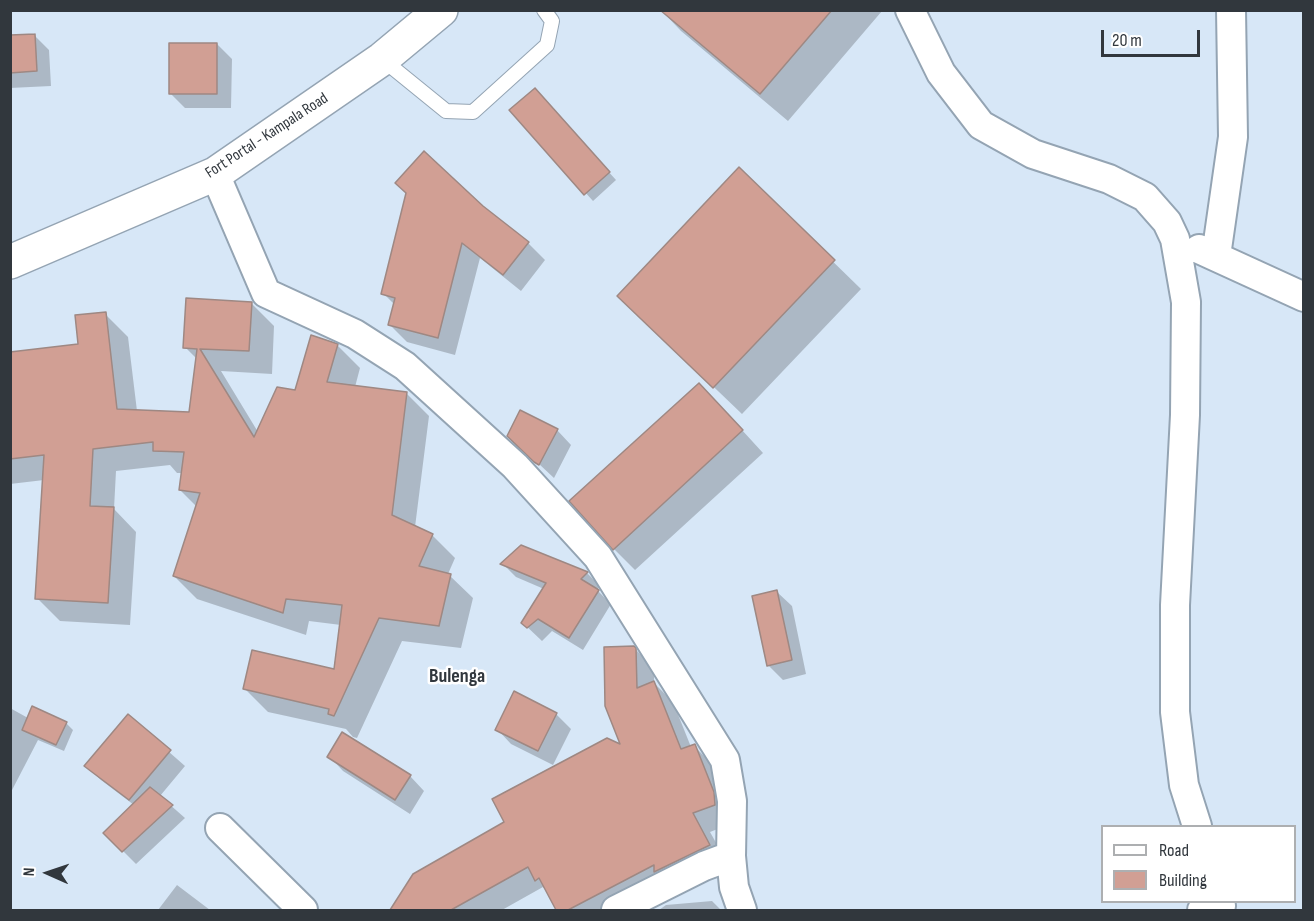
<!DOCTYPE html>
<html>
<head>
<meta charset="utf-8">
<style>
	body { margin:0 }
	#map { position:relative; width:1314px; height:921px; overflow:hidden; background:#d7e7f7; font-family:"Sofia Sans Condensed",sans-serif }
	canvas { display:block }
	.frame { position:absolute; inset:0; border:12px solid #31373d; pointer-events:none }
	.legend { position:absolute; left:1101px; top:825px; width:195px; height:78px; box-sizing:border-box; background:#fff; border:2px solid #adafb1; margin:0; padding:8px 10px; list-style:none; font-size:18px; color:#31373d }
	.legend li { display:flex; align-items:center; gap:12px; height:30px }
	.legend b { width:30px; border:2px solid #adafb1 }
	.north { position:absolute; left:18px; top:843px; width:60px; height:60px; -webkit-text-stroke:4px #fff; paint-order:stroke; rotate:273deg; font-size:16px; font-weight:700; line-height:24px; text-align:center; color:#31373d }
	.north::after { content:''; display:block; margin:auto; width:21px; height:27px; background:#31373d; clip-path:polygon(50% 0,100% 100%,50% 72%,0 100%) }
	.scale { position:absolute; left:1101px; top:30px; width:99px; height:27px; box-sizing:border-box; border:3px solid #31373d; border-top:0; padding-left:8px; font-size:18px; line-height:21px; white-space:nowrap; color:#31373d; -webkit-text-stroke:4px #fff; paint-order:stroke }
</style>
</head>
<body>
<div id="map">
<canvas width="1314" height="921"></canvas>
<div class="frame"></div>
<ul class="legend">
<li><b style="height:8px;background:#fff"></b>Road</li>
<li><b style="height:16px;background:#d19f94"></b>Building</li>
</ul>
<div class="north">N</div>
<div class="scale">20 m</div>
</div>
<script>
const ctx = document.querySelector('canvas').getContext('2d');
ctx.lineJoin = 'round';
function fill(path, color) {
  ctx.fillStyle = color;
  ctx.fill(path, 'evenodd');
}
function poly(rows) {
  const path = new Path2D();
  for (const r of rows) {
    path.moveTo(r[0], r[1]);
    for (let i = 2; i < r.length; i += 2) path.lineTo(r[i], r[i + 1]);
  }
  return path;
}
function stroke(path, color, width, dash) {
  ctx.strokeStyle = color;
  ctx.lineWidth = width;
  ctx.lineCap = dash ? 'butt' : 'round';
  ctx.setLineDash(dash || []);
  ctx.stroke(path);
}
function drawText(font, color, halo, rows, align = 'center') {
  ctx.font = font + ' "Sofia Sans Condensed",sans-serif';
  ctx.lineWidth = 5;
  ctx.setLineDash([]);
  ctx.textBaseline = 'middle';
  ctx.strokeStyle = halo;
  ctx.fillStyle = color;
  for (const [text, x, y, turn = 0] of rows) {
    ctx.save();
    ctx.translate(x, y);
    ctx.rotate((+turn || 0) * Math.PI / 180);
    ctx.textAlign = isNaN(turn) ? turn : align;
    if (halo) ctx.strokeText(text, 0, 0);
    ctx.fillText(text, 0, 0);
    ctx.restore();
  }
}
fill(poly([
	[661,10,882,10,882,11,788,121,681,31],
	[34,35,49,50,51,86,10,88,10,37],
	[217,44,232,59,231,108,185,108,170,93],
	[541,97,616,180,593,201,511,110],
	[739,170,861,289,742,414,647,323],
	[482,207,528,243,545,260,521,291,480,258,455,355,407,342,390,325,395,305,383,293],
	[251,303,274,326,272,374,221,371,258,432,337,345,360,368,355,387,406,393,429,416,415,527,432,535,455,558,448,574,473,598,461,648,402,641,357,738,353,737,346,729,268,712,245,689,336,670,341,625,309,621,306,635,197,599,174,576,197,507,180,490,182,473,177,473,170,465,116,471,114,509,136,532,130,625,60,621,37,598,44,480,10,484,10,353,80,345,105,314,128,337,137,411,190,414,197,359,185,347],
	[720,406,763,453,635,570,614,549],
	[557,430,571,445,554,478,509,436],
	[522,547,587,573,600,586,597,590,611,604,583,650,552,631,542,641,523,623,544,589,516,577,503,564],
	[777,592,792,606,806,674,783,680,768,665],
	[633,647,654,668,654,683,673,702,691,747,694,746,713,765,733,823,710,832,728,864,621,910,558,910,548,892,543,887,502,910,392,910,414,875,506,822,623,747],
	[10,708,28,718,66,723,73,730,64,751,38,740,11,792],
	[556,714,571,729,553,765,511,744,497,729],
	[128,716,185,766,160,796,185,818,136,864,105,833,134,805,101,780,86,766],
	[329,756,410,776,424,791,410,814,343,771],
	[177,885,210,910,158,910],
	[712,901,721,910,659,910,666,905]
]), '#0003');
const building = poly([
	[660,10,832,10,760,94,660,10],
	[35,34,37,71,10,73,10,35,35,34],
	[169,43,217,43,217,94,169,94,169,43],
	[535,88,610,172,584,195,509,110,535,88],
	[424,151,483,206,529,242,503,275,462,243,438,338,388,325,395,298,381,294,406,193,395,183,424,151],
	[739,167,835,260,713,388,617,296,739,167],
	[186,298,252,302,249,351,200,349,254,437,277,387,295,390,311,335,338,344,327,382,407,392,392,515,433,534,419,566,451,574,439,626,379,618,334,716,328,714,329,709,243,689,252,650,334,669,342,605,286,599,283,613,173,576,200,493,179,490,184,452,153,451,153,442,93,449,90,506,114,507,108,603,35,599,44,455,10,459,10,352,78,344,75,315,106,312,117,409,189,412,197,349,183,348,186,298],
	[699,383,743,430,613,550,569,501,699,383],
	[520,410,558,429,539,465,534,462,507,436,520,410],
	[521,545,588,572,581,579,599,590,569,638,538,619,527,628,521,623,546,583,500,564,521,545],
	[777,590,792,660,767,666,752,596,777,590],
	[634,646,636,648,637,688,654,681,681,749,695,744,714,792,715,805,693,813,710,845,654,872,654,865,568,910,556,910,539,878,535,881,528,867,451,910,390,910,413,874,504,822,492,799,607,738,620,744,605,706,604,647,634,646],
	[514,691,557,713,538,751,495,730,514,691],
	[32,706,67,722,56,745,22,730,32,706],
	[128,714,171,750,129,800,84,766,128,714],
	[342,732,411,775,395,800,327,757,342,732],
	[150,787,173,805,122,852,103,833,150,787]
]);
fill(building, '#d19f94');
stroke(building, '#9e8883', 1.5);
const service = poly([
	[382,59,446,111,473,112,547,45,552,21,544,10]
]);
const minor = poly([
	[910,10,941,73,981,125,1033,154,1109,179,1145,197,1167,222,1175,239,1186,302,1185,415,1175,605,1175,712,1184,785,1197,826],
	[215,174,266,293,355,334,405,366,515,466,598,557,725,760,732,801,731,856,704,866,616,910],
	[1199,249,1304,297],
	[1216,256,1233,137,1231,10],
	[220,828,303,910],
	[731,856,734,887,742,910],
	[1202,910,1221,906]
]);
const primary = poly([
	[10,262,215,174,382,59,441,10]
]);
stroke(service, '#94a4b3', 16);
stroke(minor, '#94a4b3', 32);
stroke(primary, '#94a4b3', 36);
stroke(service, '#fff', 14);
stroke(minor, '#fff', 28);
stroke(primary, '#fff', 33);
drawText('16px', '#31373d', '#fff', [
	["Fort Portal - Kampala Road",267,136,-33]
]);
drawText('bold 20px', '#31373d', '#fff', [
	["Bulenga",457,677]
]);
</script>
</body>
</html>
